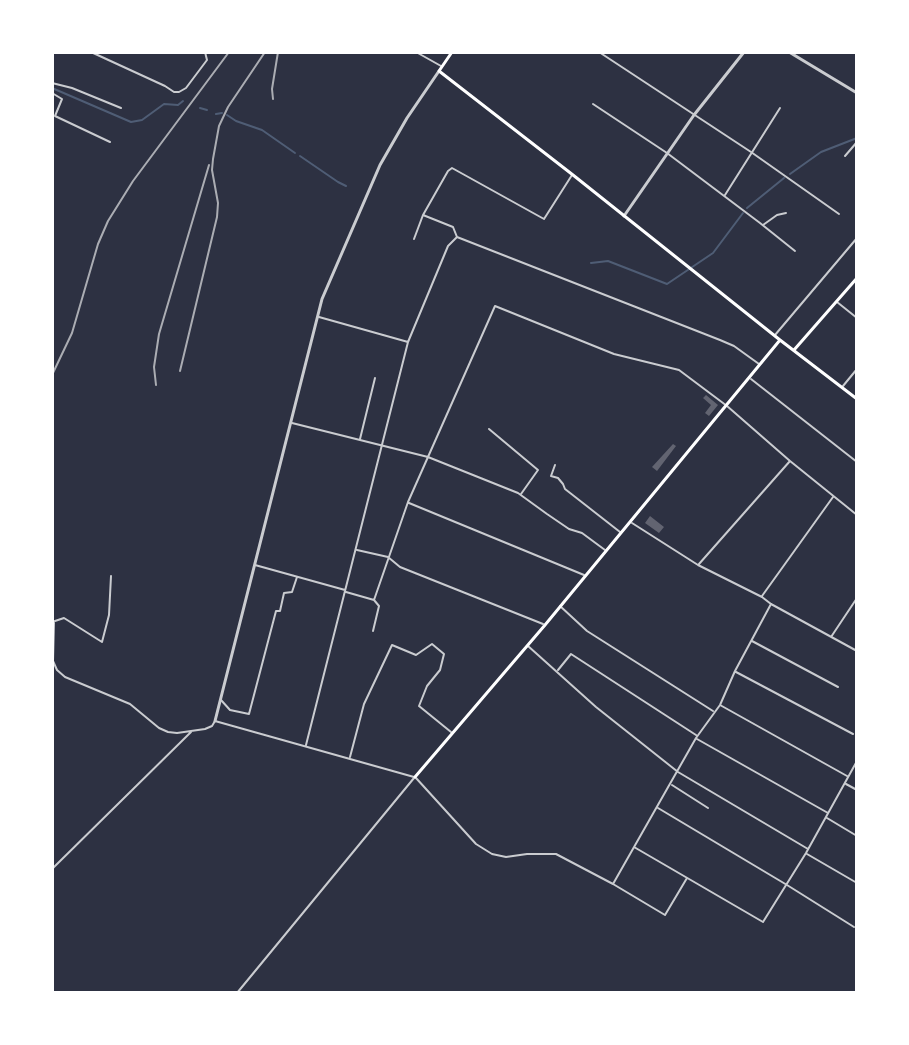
<!DOCTYPE html>
<html>
<head>
<meta charset="utf-8">
<style>
	body { margin:0 }
	#map { position:relative; width:909px; height:1045px; overflow:hidden; background:#2d3142; font-family:"PT Sans Narrow",sans-serif }
	canvas { display:block }
	.frame { position:absolute; inset:0; border:54px solid #fff; pointer-events:none }
</style>
</head>
<body>
<div id="map">
<canvas width="909" height="1045"></canvas>
<div class="frame"></div>
</div>
<script>
const ctx = document.querySelector('canvas').getContext('2d');
ctx.lineJoin = 'round';
function poly(rows) {
  const path = new Path2D();
  for (const r of rows) {
    path.moveTo(r[0], r[1]);
    for (let i = 2; i < r.length; i += 2) path.lineTo(r[i], r[i + 1]);
  }
  return path;
}
function stroke(path, color, width, dash) {
  ctx.strokeStyle = color;
  ctx.lineWidth = width;
  ctx.lineCap = dash ? 'butt' : 'round';
  ctx.setLineDash(dash || []);
  ctx.stroke(path);
}
function fill(path, color) {
  ctx.fillStyle = color;
  ctx.fill(path, 'evenodd');
}
stroke(poly([
	[52,88,131,122,142,120,164,104,178,105,183,101],
	[200,108,207,110],
	[216,114,222,113],
	[227,115,236,121,262,130,295,153],
	[300,156,338,182,346,186],
	[790,174,821,152,857,138],
	[747,208,784,178],
	[591,263,608,261,667,284,713,253,743,213]
]), '#4f5d75', 2);
fill(poly([
	[706,395,718,405,709,416,705,413,711,405,703,398],
	[673,444,676,446,657,471,652,467],
	[650,516,664,527,659,533,645,523]
]), '#626471');
stroke(poly([
	[91,52,165,86,174,92,179,92,186,88,207,60,205,52],
	[416,52,441,66],
	[599,52,751,152,839,214],
	[52,83,72,88,121,108],
	[52,93,62,99,55,116,110,142],
	[593,104,667,153,760,223,795,251],
	[845,156,857,142],
	[725,195,780,108],
	[423,215,453,227,457,237,720,340,734,346,759,364],
	[763,225,777,215,786,213],
	[414,239,423,215,448,171,452,168,544,219,572,175],
	[837,302,857,318],
	[319,317,408,342],
	[775,335,857,238],
	[751,379,857,462],
	[843,386,857,369],
	[292,423,428,457,518,493,547,514,569,529,582,533,605,550],
	[489,429,538,470,521,494],
	[360,439,375,378],
	[555,465,551,476,558,478,563,484,565,489,620,532],
	[409,503,584,575],
	[632,523,698,565,762,597,771,604,857,651],
	[357,550,388,557,400,567,543,624],
	[699,564,790,461],
	[255,565,345,590],
	[111,576,109,615,102,642,64,618,52,622,54,623,53,661,57,670,65,677,130,704,159,728,168,732,177,733,205,729,212,726,215,721,414,777],
	[346,592,374,600],
	[762,596,833,497],
	[560,606,587,631,713,711],
	[373,631,379,606,374,600,408,502,495,306,614,354,679,370,727,406,790,461,857,515],
	[831,637,857,598],
	[752,641,838,687],
	[528,646,596,707,678,772,808,849],
	[558,670,571,654,696,735],
	[736,672,853,734],
	[221,700,230,710,249,714,276,611,280,611,284,593,292,592,297,577],
	[720,705,847,776],
	[697,739,828,813],
	[306,745,408,342,448,246,457,237],
	[350,757,364,704,392,645,416,655,432,644,444,654,440,670,427,686,419,706,451,732],
	[416,778,476,844,492,854,506,857,527,854,556,854,613,884,665,915,687,878],
	[846,784,857,790],
	[672,785,708,808],
	[658,808,787,885,854,927],
	[827,818,857,836],
	[634,847,763,922,806,853,857,761],
	[807,854,857,883],
	[52,869,191,732],
	[613,884,696,738,720,705,735,671,771,604],
	[237,993,414,778]
]), '#caccd0', 2);
stroke(poly([
	[789,52,857,93],
	[624,216,694,115,744,52],
	[215,721,322,299,380,165,407,118,439,71]
]), '#caccd0', 3);
stroke(poly([
	[452,52,439,71,573,175,780,340,857,399],
	[794,350,857,278],
	[415,777,545,625,780,340]
]), '#fff', 3);
stroke(poly([
	[273,99,272,89,278,52],
	[180,371,217,217,218,203,212,170,213,159,219,126,228,107,265,52],
	[52,375,72,333,98,244,108,221,133,181,229,52],
	[156,385,154,367,159,334,209,165]
]), '#abadb3', 2);
</script>
</body>
</html>
